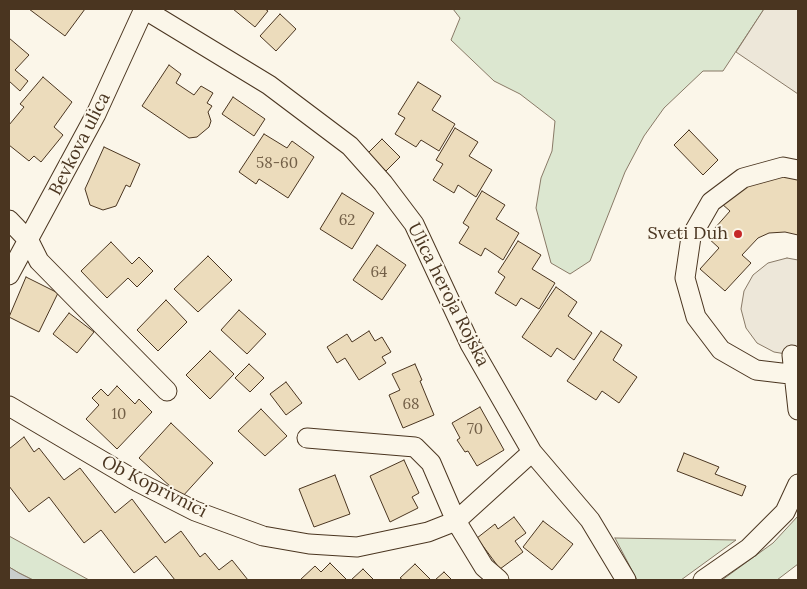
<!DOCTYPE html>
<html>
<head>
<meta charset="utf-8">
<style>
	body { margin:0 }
	#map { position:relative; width:807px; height:589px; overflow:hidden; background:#fbf6e9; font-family:Lora,serif }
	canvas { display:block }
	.frame { position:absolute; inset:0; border:10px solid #4a3520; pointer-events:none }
</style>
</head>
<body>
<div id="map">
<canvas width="807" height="589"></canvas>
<div class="frame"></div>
</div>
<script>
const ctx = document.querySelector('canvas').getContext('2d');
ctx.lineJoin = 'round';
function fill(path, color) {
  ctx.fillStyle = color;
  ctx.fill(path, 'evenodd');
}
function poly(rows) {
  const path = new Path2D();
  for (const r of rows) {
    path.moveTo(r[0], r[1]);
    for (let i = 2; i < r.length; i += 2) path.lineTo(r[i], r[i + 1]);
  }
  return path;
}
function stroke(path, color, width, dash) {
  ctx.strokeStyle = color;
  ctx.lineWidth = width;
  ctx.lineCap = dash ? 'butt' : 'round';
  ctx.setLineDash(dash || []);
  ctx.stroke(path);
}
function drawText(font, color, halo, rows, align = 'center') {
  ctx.font = font + ' Lora,serif';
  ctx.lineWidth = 4;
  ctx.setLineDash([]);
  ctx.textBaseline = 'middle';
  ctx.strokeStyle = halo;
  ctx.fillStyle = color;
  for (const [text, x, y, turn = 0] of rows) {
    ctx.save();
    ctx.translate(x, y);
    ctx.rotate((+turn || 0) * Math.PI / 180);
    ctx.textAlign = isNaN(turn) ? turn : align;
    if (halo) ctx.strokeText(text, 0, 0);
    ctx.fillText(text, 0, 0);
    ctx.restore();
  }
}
const green = poly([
	[453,9,764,9,723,71,703,71,664,108,644,136,625,172,590,261,570,274,551,263,536,208,541,178,552,151,555,121,520,94,494,81,451,40,460,18,453,9],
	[798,516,798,564,777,580,722,580,773,543,798,516],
	[9,536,89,580,33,580,19,573,9,567,9,536],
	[615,538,736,540,681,580,637,580,615,538]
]);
fill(green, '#dce7d0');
stroke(green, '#887966', 1);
const parking = poly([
	[764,9,798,9,798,94,736,52,764,9],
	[787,258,798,260,798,353,792,355,774,352,757,343,746,328,741,309,744,291,753,275,768,263,787,258]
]);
fill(parking, '#ede7d9');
stroke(parking, '#887966', 1);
const water = poly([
	[9,567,19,573,33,580,9,580,9,567]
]);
fill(water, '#c9cecd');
stroke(water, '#887966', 1);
const building = poly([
	[29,9,85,9,65,36,29,9],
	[233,9,265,9,268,11,255,27,233,9],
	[280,14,296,29,276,51,260,36,280,14],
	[9,38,29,55,15,70,28,81,20,91,9,81,9,38],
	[169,65,181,74,176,83,194,95,201,86,213,93,207,103,212,106,208,112,211,121,209,127,197,137,189,138,142,106,169,65],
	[43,77,72,102,54,127,63,135,41,162,34,156,29,161,9,145,9,125,24,107,20,104,43,77],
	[418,82,441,96,432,110,455,124,439,151,421,140,416,147,395,134,405,118,398,114,418,82],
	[233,97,265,119,254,136,222,114,233,97],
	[455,128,478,142,469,156,492,170,476,197,458,185,454,193,433,180,443,164,436,160,455,128],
	[689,130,718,160,703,175,674,145,689,130],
	[264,134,287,148,292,141,314,157,288,198,259,179,256,184,239,172,264,134],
	[382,139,400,157,386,171,368,153,382,139],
	[104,147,140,164,130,187,126,185,116,206,103,210,90,205,85,189,104,147],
	[774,175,798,176,798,235,785,232,769,233,758,238,742,255,751,263,725,291,700,269,719,248,707,237,730,211,722,204,755,181,774,175],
	[482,191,505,205,496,219,519,233,503,260,485,248,481,256,459,243,469,227,463,223,482,191],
	[342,193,374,213,352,249,320,229,342,193],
	[518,241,541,255,532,269,555,283,539,309,521,298,516,306,495,293,505,277,498,272,518,241],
	[111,242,132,264,139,257,153,271,137,287,128,278,107,298,81,271,111,242],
	[377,245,406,265,382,300,353,280,377,245],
	[208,256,232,280,198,312,174,289,208,256],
	[26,277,58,293,39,332,9,317,26,277],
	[556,287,577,302,568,316,592,333,574,360,557,348,551,357,522,337,556,287],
	[166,300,187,322,158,351,137,330,166,300],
	[239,310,266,334,247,354,221,330,239,310],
	[69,313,94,332,77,353,53,334,69,313],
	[369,331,375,341,382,337,391,352,382,357,386,363,359,380,345,358,337,363,327,347,347,334,352,342,369,331],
	[601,331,622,345,613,360,637,377,619,403,602,391,596,400,567,381,601,331],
	[210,351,234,374,210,399,186,375,210,351],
	[249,364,264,378,250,392,235,378,249,364],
	[415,364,422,380,420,381,434,415,403,428,389,395,400,390,392,374,415,364],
	[286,382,302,403,286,415,270,394,286,382],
	[117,386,135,404,139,399,152,412,117,449,86,419,99,405,92,398,101,389,108,396,117,386],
	[480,407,504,450,477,466,468,451,465,452,457,440,460,438,452,423,480,407],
	[261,409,287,436,265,456,238,431,261,409],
	[171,423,213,463,182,497,139,458,171,423],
	[24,437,34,452,39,448,64,480,80,468,115,513,132,499,165,543,181,531,200,557,205,553,219,570,232,560,248,580,175,580,156,556,134,573,101,530,84,543,49,497,29,512,9,486,9,449,24,437],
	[684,453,719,467,715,474,746,486,742,496,677,471,684,453],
	[404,460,419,493,412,497,418,508,390,522,370,476,404,460],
	[335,475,350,514,314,527,299,489,335,475],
	[514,517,526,533,515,541,523,552,500,569,477,538,495,524,498,529,514,517],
	[543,521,573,544,552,570,523,547,543,521],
	[330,563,347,580,300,580,315,566,321,572,330,563],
	[415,564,431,580,403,580,400,578,415,564],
	[363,569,374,580,351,580,363,569],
	[444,572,452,580,435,580,444,572]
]);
fill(building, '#ecdcbc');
stroke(building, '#4a3520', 1);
const street = poly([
	[144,9,269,85,350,146,383,183,414,224,470,344,532,452,590,520,626,580],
	[798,170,783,167,743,178,711,202,691,237,685,278,696,317,721,350,756,370,798,375],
	[9,220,29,241,39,261,167,391],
	[9,275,96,114,144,9],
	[792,355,798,410],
	[9,406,138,482,195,511,263,536,309,544,357,547,428,532,456,521,532,452],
	[307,438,415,447,431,463,456,521,484,567,499,580],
	[703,580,749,548,785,512,798,484]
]);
stroke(street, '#4a3520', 21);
stroke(street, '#fbf6e9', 19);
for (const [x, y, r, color] of [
	[738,234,5,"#c62828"]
]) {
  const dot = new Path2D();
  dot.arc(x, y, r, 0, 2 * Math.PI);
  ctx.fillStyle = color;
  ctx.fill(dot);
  stroke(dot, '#fbf6e9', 2);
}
drawText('15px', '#725f47', null, [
	["58-60",277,164],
	["62",347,221],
	["64",379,273],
	["68",411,405],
	["10",119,415],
	["70",475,430]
]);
drawText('18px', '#4a3520', '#fbf6e9', [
	["Bevkova ulica",80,144,-63],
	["Ulica heroja Rojška",448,295,63],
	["Ob Koprivnici",154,487,27]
]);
drawText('18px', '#4a3520', '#fbf6e9', [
	["Sveti Duh",728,234]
], 'right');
</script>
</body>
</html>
